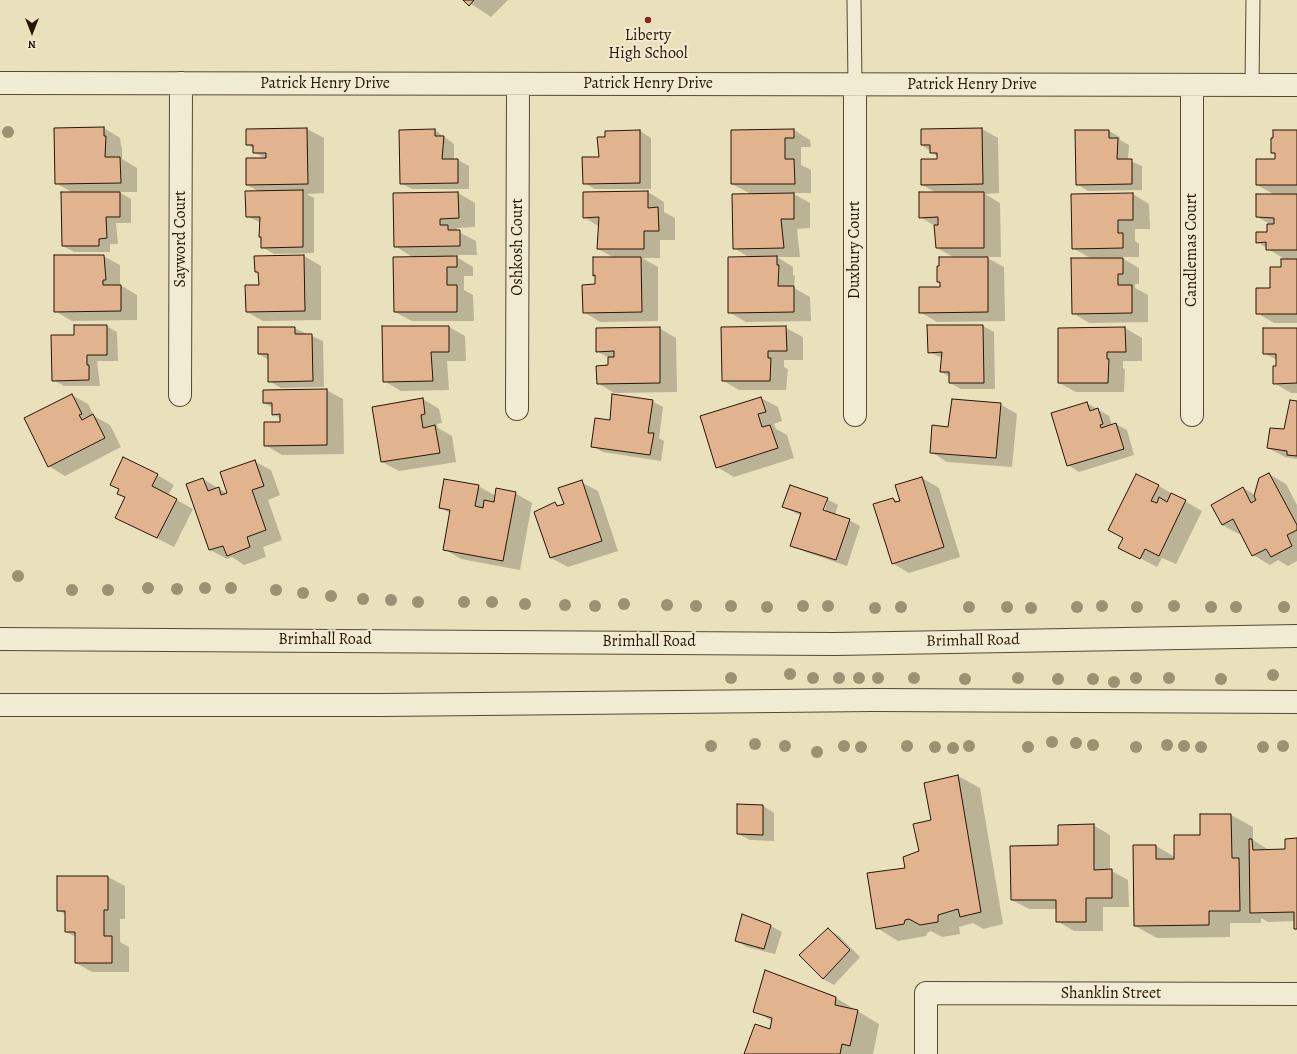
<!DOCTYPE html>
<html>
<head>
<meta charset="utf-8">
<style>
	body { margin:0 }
	#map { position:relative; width:1297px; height:1054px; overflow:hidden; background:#e9e0bc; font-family:Alegreya,serif }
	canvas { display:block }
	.north { position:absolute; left:12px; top:12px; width:40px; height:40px; -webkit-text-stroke:3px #f1ebd3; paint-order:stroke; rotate:180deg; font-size:11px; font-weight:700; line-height:16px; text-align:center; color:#281504 }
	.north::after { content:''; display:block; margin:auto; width:14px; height:18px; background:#281504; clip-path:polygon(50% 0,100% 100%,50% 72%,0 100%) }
</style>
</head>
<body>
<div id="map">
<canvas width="1297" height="1054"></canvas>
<div class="north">N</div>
</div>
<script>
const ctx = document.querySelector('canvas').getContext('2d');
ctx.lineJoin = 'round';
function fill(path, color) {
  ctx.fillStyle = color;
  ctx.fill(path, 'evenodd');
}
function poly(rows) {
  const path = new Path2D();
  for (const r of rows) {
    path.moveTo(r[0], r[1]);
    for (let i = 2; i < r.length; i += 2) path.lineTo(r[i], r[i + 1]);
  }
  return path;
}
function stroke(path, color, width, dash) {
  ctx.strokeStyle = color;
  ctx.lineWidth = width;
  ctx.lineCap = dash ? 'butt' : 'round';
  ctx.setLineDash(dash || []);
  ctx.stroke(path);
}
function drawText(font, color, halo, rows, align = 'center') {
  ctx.font = font + ' Alegreya,serif';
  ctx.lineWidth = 4;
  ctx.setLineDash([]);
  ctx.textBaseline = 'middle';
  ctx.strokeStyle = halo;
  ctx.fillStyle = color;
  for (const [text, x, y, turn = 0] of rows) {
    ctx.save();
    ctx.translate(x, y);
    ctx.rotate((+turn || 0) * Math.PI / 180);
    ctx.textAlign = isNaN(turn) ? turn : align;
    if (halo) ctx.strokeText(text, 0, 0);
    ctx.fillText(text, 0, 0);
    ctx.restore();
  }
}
fill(poly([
	[465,0,508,0,491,17],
	[104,128,120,138,121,146,122,147,122,159,137,168,137,192,119,192,131,199,131,223,116,223,118,244,110,244,110,252,74,252,63,246,73,193,56,183],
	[307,129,324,138,324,193,307,194,314,198,314,253,274,254,262,247,261,223,247,216,260,192,247,185,266,159,254,152,254,149,247,144],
	[982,129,998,138,999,193,985,194,1000,203,1001,257,986,257,1004,267,1005,321,937,322,920,312,941,288,941,283,938,282,955,258,937,248,935,226,920,217,937,193,922,185,938,160,938,157,922,145],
	[435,130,454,144,454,160,458,160,469,166,469,189,412,189,401,183],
	[794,130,810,140,811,147,801,147,801,165,811,170,811,193,792,193,810,203,810,228,797,229,800,257,777,257,793,267,793,275,795,276,794,288,810,297,811,321,746,322,729,312,750,258,734,248,751,194,732,184],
	[640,131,651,138,651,189,595,189,584,183,600,158,606,138],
	[1076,131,1109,131,1120,137,1120,140,1129,145,1128,160,1142,166,1142,190,1088,191,1077,184],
	[1297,131,1297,323,1274,323,1257,313,1286,260,1257,242,1268,233,1272,225,1257,217,1275,195,1257,185,1276,160,1276,155,1272,153],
	[648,192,664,202,664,212,675,218,675,240,660,240,660,258,642,258,658,267,658,321,600,322,584,312,596,285,596,277,594,275,615,258,598,249,598,226,584,217],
	[458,193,475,203,475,227,457,228,457,231,476,241,477,255,453,255,473,267,473,276,464,276,464,290,473,295,474,321,412,321,395,312,414,258,395,246],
	[1133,194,1149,204,1150,229,1135,229,1135,241,1139,244,1139,257,1120,257,1139,268,1139,284,1135,284,1135,288,1148,295,1148,322,1089,323,1073,313,1092,259,1073,248],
	[103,256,120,265,120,285,137,295,137,320,72,321,55,311],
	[304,256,321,266,321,320,263,321,247,312,260,286,259,274,256,272,255,257],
	[106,326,117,332,118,361,97,361,100,386,64,386,53,380,75,336],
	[928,326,983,326,994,332,995,389,961,389,950,383,950,377,941,372,942,358,929,352],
	[449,327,465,336,466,361,447,361,449,390,401,391,384,381],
	[294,328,323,341,324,387,281,388,269,381,269,360,259,354],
	[659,328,676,338,677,392,614,393,598,383,609,366,609,358,597,351],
	[786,328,803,337,803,360,784,360,784,367,788,369,786,390,739,390,722,380],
	[1125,328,1142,338,1142,361,1123,361,1123,368,1125,370,1124,392,1076,392,1059,383,1059,329],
	[1297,329,1297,393,1291,393,1274,383,1277,360,1264,353],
	[326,390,343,399,344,454,282,455,265,445,281,423,281,419,273,414,273,408,264,403],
	[72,395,88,404,94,416,110,425,121,447,65,476,49,466],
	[761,398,778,407,782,421,774,424,776,429,787,435,794,458,734,477,717,467],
	[423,399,439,409,442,423,437,424,438,428,452,436,456,462,399,471,382,462],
	[652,401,663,407,659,438,664,441,661,461,603,452,592,446,611,422],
	[1297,402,1297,459,1285,457,1268,448,1285,430],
	[1087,403,1109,416,1112,425,1116,424,1127,430,1134,455,1079,472,1068,465],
	[1000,404,1017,414,1012,467,947,462,931,452,949,428],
	[254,461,271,470,280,495,268,500,282,540,263,547,266,557,244,565,232,557,227,559,210,550,203,479,228,494],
	[1269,474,1286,484,1297,505,1297,561,1288,566,1278,560,1270,565,1253,555,1241,533,1239,534,1222,525,1243,488,1255,495],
	[157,475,174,485,168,495,193,509,174,547,116,517,126,497],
	[922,478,939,488,960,557,909,573,892,563,893,499,899,502,902,501],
	[581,482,598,491,618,551,568,567,551,558,555,504,560,506,565,504],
	[478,486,496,496,515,493,532,503,520,570,461,559,444,549,451,514,440,507],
	[1159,486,1202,511,1176,564,1162,558,1157,567,1119,547],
	[827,499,838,505,835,515,849,520,860,526,847,566,803,551,792,545,801,516,784,507],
	[826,499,828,499,823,516,821,515],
	[958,776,980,788,1003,924,983,929,973,923,959,927,960,934,942,937,931,931,927,933,926,936,898,941,877,928,906,869,920,852,932,821],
	[738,805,763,806,774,813,774,841,750,840,738,834],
	[1201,815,1231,815,1253,827,1253,840,1269,850,1286,850,1297,839,1297,929,1295,921,1268,922,1261,918,1261,923,1230,923,1230,937,1157,938,1135,926,1156,846,1175,857,1201,836],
	[1093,825,1110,835,1110,870,1128,880,1129,907,1103,907,1103,931,1074,931,1057,921,1057,909,1029,909,1012,900,1059,846],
	[58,877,108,877,125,886,125,919,120,919,120,942,129,947,129,972,92,972,76,963,76,937,66,932,66,915,58,910],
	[742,915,771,926,782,932,775,954,747,947,736,941],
	[828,929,839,936,860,957,834,985,823,979],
	[836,998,879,1024,873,1054,745,1054,771,1030,772,1021,755,1011]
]), '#0003');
const building = poly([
	[463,0,474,0,469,6,463,0],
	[104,127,104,136,106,136,105,157,120,157,121,183,55,184,54,128,104,127],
	[307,128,308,184,246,185,246,158,266,158,266,153,253,153,253,145,246,145,246,129,307,128],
	[982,128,983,184,921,185,921,159,937,159,937,153,930,153,930,145,921,145,921,129,982,128],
	[435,129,435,136,444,136,442,159,458,159,458,183,400,184,399,130,435,129],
	[794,129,794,138,785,138,785,159,794,159,795,184,731,184,731,130,794,129],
	[640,130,640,183,583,184,582,157,599,157,597,137,605,137,605,131,640,130],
	[1075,130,1109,130,1109,138,1118,138,1117,159,1132,159,1132,184,1076,185,1075,130],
	[1273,130,1297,130,1297,185,1256,185,1256,159,1275,159,1275,153,1271,153,1271,138,1273,138,1273,130],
	[303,190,303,247,261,248,261,237,259,237,260,217,246,217,245,191,303,190],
	[648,191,648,208,658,207,659,231,644,231,644,249,597,249,599,217,583,218,583,192,648,191],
	[61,192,120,192,120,217,106,217,107,238,99,239,99,246,62,246,61,192],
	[458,192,459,218,440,219,440,225,448,225,448,230,460,230,460,246,394,247,393,193,458,192],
	[919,192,984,192,984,248,936,248,934,225,938,225,938,217,919,218,919,192],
	[794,193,794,219,781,219,784,248,733,249,732,194,794,193],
	[1133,193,1133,220,1118,220,1118,233,1123,233,1123,248,1072,249,1071,194,1133,193],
	[1256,194,1297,194,1297,250,1266,250,1266,242,1256,243,1256,232,1267,232,1267,224,1274,224,1274,218,1256,217,1256,194],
	[54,255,104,255,106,280,103,280,103,285,121,285,121,311,54,312,54,255],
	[304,255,305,311,246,312,245,285,259,285,258,272,255,272,254,256,304,255],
	[457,256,457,267,447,267,447,285,457,285,457,312,394,312,393,257,457,256],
	[777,256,777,265,779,265,778,286,794,286,794,312,728,313,728,257,777,256],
	[593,257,641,257,642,312,583,313,582,285,595,284,595,275,593,276,593,257],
	[939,257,988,257,988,312,919,313,919,287,940,287,940,282,937,282,937,266,939,266,939,257],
	[1071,258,1123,258,1123,274,1118,274,1118,285,1132,285,1132,313,1072,314,1071,258],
	[1281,259,1297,259,1297,314,1256,314,1256,288,1270,288,1270,267,1281,267,1281,259],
	[74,325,107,325,107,355,87,355,87,365,89,365,89,380,52,381,51,335,74,335,74,325],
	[927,325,983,325,984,383,949,383,949,372,940,372,942,352,928,353,927,325],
	[382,326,449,326,449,352,431,352,433,381,383,382,382,326],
	[786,326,787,351,768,351,768,358,771,358,770,381,722,381,721,327,786,326],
	[258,327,295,327,295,334,312,334,313,381,268,382,268,354,258,354,258,327],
	[660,327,660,383,597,384,596,366,608,365,608,357,614,357,614,351,596,352,596,328,660,327],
	[1125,327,1126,352,1107,352,1107,359,1109,359,1108,383,1058,383,1058,328,1125,327],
	[1263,328,1297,328,1297,383,1273,384,1273,366,1276,366,1276,354,1263,354,1263,328],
	[327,389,327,445,264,446,264,422,280,422,280,414,272,415,272,403,263,403,263,390,327,389],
	[72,394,82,414,79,415,82,420,93,414,105,438,48,467,24,418,72,394],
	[612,394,653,400,648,433,654,433,650,455,591,447,595,418,610,420,612,394],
	[761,397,766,412,758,414,762,427,770,425,778,448,716,468,700,416,761,397],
	[423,398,425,414,421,415,423,428,435,425,440,453,381,462,372,407,423,398],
	[952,399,1001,403,996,458,930,453,932,425,948,427,952,399],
	[1290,400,1297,401,1297,456,1287,455,1287,451,1267,448,1270,428,1284,429,1290,400],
	[1087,402,1090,411,1098,408,1103,424,1100,425,1101,428,1116,423,1124,449,1067,466,1051,413,1087,402],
	[123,457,158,474,152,486,177,499,157,538,115,518,125,497,117,494,119,489,110,485,123,457],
	[255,460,264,486,252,490,266,530,247,537,250,547,227,556,223,546,209,550,186,484,203,478,208,491,219,487,221,495,227,493,220,472,255,460],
	[1269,473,1297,525,1297,530,1287,535,1292,546,1271,557,1266,549,1252,556,1233,519,1222,525,1211,505,1243,487,1251,503,1256,500,1254,496,1259,478,1269,473],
	[1136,474,1159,485,1151,501,1157,503,1159,497,1167,502,1171,493,1186,500,1159,556,1145,549,1140,559,1118,548,1123,538,1108,530,1136,474],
	[922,477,944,547,892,564,873,504,893,498,895,502,900,501,895,485,922,477],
	[444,479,479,485,475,506,483,508,484,500,494,502,496,488,516,492,503,561,443,550,450,510,439,508,444,479],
	[582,480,602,541,550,558,534,512,555,502,557,506,564,504,558,488,582,480],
	[790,485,828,498,823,510,850,519,836,560,790,546,801,513,782,507,790,485],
	[958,775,981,912,960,917,958,909,938,915,938,922,920,925,909,919,905,920,904,924,876,929,867,873,905,868,903,857,919,851,913,824,931,820,924,783,958,775],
	[737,804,763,805,763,835,737,834,737,804],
	[1200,814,1231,814,1232,858,1239,858,1240,911,1209,911,1209,925,1134,926,1133,845,1156,845,1156,859,1174,859,1174,835,1200,835,1200,814],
	[1094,824,1094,870,1112,869,1112,898,1086,898,1086,922,1056,922,1056,900,1011,900,1010,846,1058,845,1058,825,1094,824],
	[1297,838,1297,929,1294,929,1294,912,1250,913,1249,839,1252,839,1253,850,1285,849,1285,839,1297,838],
	[57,876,108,876,108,910,104,910,104,936,112,936,112,963,75,963,75,932,65,932,65,911,57,911,57,876],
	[742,914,771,925,764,949,735,941,742,914],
	[828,928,850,950,823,979,799,955,828,928],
	[765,970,836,997,835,1005,858,1010,850,1046,842,1044,840,1054,744,1054,755,1024,770,1029,772,1018,753,1012,765,970]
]);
fill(building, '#e1b48f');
stroke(building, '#281504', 1);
const service = poly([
	[854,0,855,85],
	[1252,85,1253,0]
]);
const minor = poly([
	[0,83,1297,85],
	[180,395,181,83],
	[517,409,518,84],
	[855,415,855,85],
	[1192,415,1192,85],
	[926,1054,926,993,1297,994]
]);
const tertiary = poly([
	[0,639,835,644,1297,636],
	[0,705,382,705,873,700,1297,702]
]);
stroke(service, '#584832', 15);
stroke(minor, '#584832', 24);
stroke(tertiary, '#584832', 24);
stroke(service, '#f1ebd3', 13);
stroke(minor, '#f1ebd3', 22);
stroke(tertiary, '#f1ebd3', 22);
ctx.fillStyle = '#9a9272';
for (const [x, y] of [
	[8,132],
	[18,576],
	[148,588],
	[205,588],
	[231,588],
	[177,589],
	[72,590],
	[108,590],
	[276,590],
	[303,593],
	[331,596],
	[363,599],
	[391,600],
	[418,602],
	[464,602],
	[492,602],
	[525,604],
	[624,604],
	[565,605],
	[667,605],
	[595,606],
	[696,606],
	[731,606],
	[803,606],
	[828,606],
	[1102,606],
	[1174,606],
	[767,607],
	[901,607],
	[969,607],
	[1007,607],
	[1077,607],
	[1137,607],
	[1211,607],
	[1236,607],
	[1284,607],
	[875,608],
	[1031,608],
	[790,674],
	[1273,675],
	[731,678],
	[813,678],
	[839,678],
	[859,678],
	[878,678],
	[914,678],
	[1018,678],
	[1136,678],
	[1169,678],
	[965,679],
	[1058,679],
	[1093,679],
	[1221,679],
	[1114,682],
	[1052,742],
	[1076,743],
	[755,744],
	[1093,745],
	[1167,745],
	[711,746],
	[785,746],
	[844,746],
	[907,746],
	[969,746],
	[1184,746],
	[1283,746],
	[861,747],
	[935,747],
	[1028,747],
	[1136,747],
	[1201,747],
	[1263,747],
	[953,748],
	[817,752]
]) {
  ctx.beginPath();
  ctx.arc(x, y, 6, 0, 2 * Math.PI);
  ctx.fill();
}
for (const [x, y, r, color] of [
	[648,20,4,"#8f2418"]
]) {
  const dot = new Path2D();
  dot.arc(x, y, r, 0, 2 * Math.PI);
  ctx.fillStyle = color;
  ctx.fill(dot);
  stroke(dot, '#f1ebd3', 1.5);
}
drawText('16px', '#281504', '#f1ebd3', [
	["Liberty",648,36],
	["High School",648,54]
]);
drawText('16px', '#281504', '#f1ebd3', [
	["Patrick Henry Drive",325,84],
	["Patrick Henry Drive",648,84],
	["Patrick Henry Drive",972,85],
	["Sayword Court",181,239,-90],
	["Oshkosh Court",518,247,-90],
	["Duxbury Court",855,250,-90],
	["Candlemas Court",1192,250,-90],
	["Brimhall Road",325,640],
	["Brimhall Road",973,641,-1],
	["Brimhall Road",649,642],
	["Shanklin Street",1111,994]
]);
</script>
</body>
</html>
